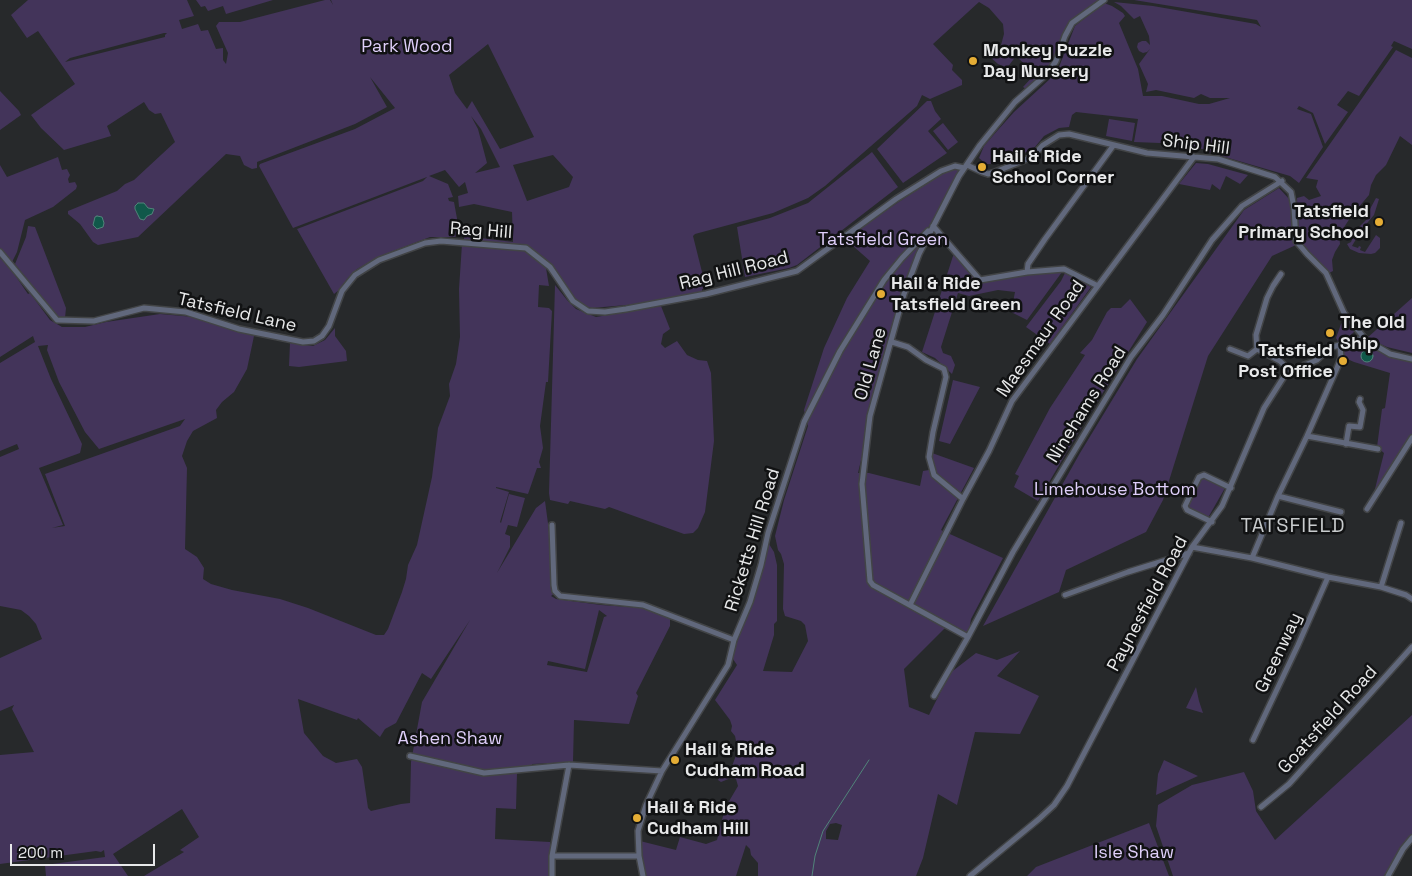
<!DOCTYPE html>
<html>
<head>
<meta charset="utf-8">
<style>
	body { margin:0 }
	#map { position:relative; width:1412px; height:876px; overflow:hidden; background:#27292b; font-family:"Space Grotesk",sans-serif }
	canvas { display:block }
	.scale { position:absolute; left:10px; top:844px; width:145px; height:22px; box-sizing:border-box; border:2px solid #e8e9ea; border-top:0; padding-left:6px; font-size:15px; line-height:18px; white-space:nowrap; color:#e8e9ea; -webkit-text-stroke:4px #111213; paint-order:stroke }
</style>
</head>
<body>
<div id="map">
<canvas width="1412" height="876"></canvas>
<div class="scale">200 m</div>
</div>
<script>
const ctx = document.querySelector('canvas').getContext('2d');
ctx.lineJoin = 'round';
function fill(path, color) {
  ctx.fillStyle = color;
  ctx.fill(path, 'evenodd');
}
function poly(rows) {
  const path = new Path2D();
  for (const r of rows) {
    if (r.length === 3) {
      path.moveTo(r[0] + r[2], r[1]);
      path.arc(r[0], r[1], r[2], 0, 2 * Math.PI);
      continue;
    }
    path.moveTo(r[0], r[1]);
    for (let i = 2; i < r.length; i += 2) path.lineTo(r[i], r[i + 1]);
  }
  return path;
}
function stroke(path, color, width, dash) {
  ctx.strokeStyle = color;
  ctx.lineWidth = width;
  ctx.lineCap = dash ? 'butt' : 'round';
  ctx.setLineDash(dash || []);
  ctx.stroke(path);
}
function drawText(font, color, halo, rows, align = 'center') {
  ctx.font = font + ' "Space Grotesk",sans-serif';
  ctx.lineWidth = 5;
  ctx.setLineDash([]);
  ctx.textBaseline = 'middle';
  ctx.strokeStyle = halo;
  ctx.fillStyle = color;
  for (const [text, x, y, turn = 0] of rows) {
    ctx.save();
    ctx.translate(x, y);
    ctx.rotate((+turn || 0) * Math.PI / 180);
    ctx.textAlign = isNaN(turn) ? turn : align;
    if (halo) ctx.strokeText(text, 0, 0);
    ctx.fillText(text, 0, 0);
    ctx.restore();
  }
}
fill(poly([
	[28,0,187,0,194,16,179,20,182,29,198,24,201,31,208,30,216,49,223,48,223,60,226,64,228,53,216,26,219,22,240,22,325,0,330,0,333,5,331,0,1100,0,1072,20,1065,30,1062,43,1050,69,1026,89,1023,87,1035,74,1016,56,1007,68,998,64,990,57,992,50,1001,45,1004,34,1003,24,989,8,979,2,933,44,953,65,952,70,962,80,962,85,930,99,922,95,917,106,825,186,808,198,773,213,695,234,693,236,706,288,702,289,702,292,638,304,592,308,584,306,574,298,562,280,552,268,530,248,464,240,464,236,513,242,512,212,474,204,459,207,458,196,468,193,465,182,459,187,445,170,429,176,448,184,453,197,448,198,449,201,454,202,460,235,454,237,430,237,383,255,357,269,347,279,339,290,334,294,297,229,423,181,427,177,293,228,259,166,260,164,355,129,395,108,370,77,387,107,355,124,257,162,257,168,252,169,244,165,240,156,226,154,138,237,98,245,93,242,80,224,68,214,68,211,117,191,125,184,134,180,175,142,161,113,155,114,149,110,144,102,107,126,111,136,64,150,41,128,31,115,75,84,38,31,27,38,11,15],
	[164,33,167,33,165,35,165,37,65,62,70,58],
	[488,44,534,137,500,149,472,101,467,109,455,93,449,75],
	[471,116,481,129,500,167,475,173,487,163,478,129],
	[553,155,573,177,569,187,527,201,513,165],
	[196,0,273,0,226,14,223,6,208,11,205,6,201,7],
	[1134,0,1412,0,1412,49,1394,41,1391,46,1393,47,1359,96,1348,91,1337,105,1348,112,1325,144,1313,113,1299,106,1297,109,1311,114,1323,147,1299,183,1290,176,1208,152,1203,149,1160,143,1134,142,1138,119,1076,112,1072,115,1069,127,1059,128,1044,136,1035,147,1021,155,990,164,986,164,979,158,984,146,997,131,1014,112,1051,78,1059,67,1075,26,1104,3,1112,6,1123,13,1125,16,1119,23,1138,69,1143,96,1162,96,1199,104,1209,104,1230,98,1210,98,1201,94,1194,98,1156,90,1146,92,1148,84,1139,64,1150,49,1147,52,1143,53,1139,51,1137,47,1138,43,1142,41,1146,41,1150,45,1149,36,1140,16,1134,19,1121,6,1114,2,1153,6,1256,24,1261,27,1257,20],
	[1396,50,1412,58,1412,145,1400,136,1386,165,1376,175,1371,185,1369,195,1352,215,1339,235,1340,244,1335,252,1332,260,1333,271,1329,273,1298,240,1297,198,1304,196,1309,200,1321,196,1316,187,1318,180,1306,178],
	[0,91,19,111,21,115,0,130],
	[927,101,931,101,935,111,941,119,928,131,947,153,903,183,877,149],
	[1109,119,1135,123,1132,141,1106,136],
	[943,123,958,142,948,150,933,131],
	[872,152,898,187,797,265,789,268,745,277,737,227,770,218,808,203],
	[58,157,62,170,67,169,70,175,68,179,69,183,75,182,77,186,76,189,53,207,25,220,17,252,12,262,0,248,0,165,7,177],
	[1196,163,1208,164,1248,175,1240,184,1226,176,1220,190,1212,184,1210,190,1179,184],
	[954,168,961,169,930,227,895,261,868,301,869,307,903,259,927,236,905,286,894,317,888,347,882,363,881,363,867,416,865,443,858,473,869,473,920,486,923,471,929,470,934,466,932,453,974,468,941,530,1003,558,971,619,968,637,945,628,904,669,909,707,929,715,950,673,976,653,997,660,1020,651,997,676,1039,696,1020,734,975,732,957,805,938,794,923,858,916,876,758,876,758,863,751,855,750,849,746,845,736,876,644,876,640,841,676,850,680,837,706,844,717,840,725,808,738,786,736,779,731,778,721,782,718,780,721,774,731,769,738,750,735,736,731,731,732,726,730,720,715,700,737,665,733,659,733,653,759,583,769,544,774,552,777,565,777,621,774,624,774,635,763,671,792,672,808,641,805,625,801,621,785,616,783,609,784,564,781,554,778,550,775,536,784,500,808,426,804,410,824,348,847,298,870,261,844,238,923,186,945,171],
	[836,823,842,825,838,840,826,839,826,831,830,824],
	[1279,188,1290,200,1293,237,1296,245,1272,256,1208,356,1163,500,1146,532,1066,570,1059,592,983,626,1080,453,1137,359,1244,210],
	[1376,198,1379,199,1374,215,1362,229,1352,246,1358,248,1359,246,1361,247,1360,250,1365,252,1376,235,1380,238,1380,248,1375,253,1371,254,1359,253,1350,249,1347,244,1351,242,1356,230,1368,218,1370,209],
	[28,226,35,227,66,308,65,318,58,318,15,264,26,237],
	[462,244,526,251,546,268,549,286,539,285,538,307,549,308,552,311,548,382,546,382,540,426,543,448,539,462,541,468,537,468,528,494,496,487,496,488,509,492,500,522,501,523,509,494,525,498,517,527,508,525,505,534,510,536,510,547,497,573,536,508,545,501,557,591,551,596,556,599,601,605,644,608,670,618,670,626,636,693,638,696,629,724,574,720,573,762,532,764,532,766,480,770,484,775,517,773,516,809,496,808,495,839,550,842,550,876,144,876,184,852,180,850,199,837,182,809,113,854,128,876,46,876,45,865,105,857,104,850,101,852,96,851,0,864,0,755,34,752,12,709,14,705,0,711,0,658,42,639,36,624,29,616,21,610,0,606,0,457,19,449,17,444,0,451,0,363,35,342,33,336,0,357,0,258,8,265,28,294,30,293,50,320,62,327,85,327,106,322,160,314,194,317,254,336,247,369,234,392,222,402,216,410,217,418,193,431,187,441,182,456,187,468,185,549,197,557,204,568,203,579,211,584,232,590,280,599,308,608,376,635,384,635,388,629,402,592,406,579,408,565,417,545,432,477,438,428,450,396,449,384,456,364,460,337,459,289],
	[48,345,47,350,59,382,85,432,99,449,185,419,180,426,45,474,65,526,52,528,63,525,39,468,80,453,82,444,51,379,38,346],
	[599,610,607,616,604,617,587,672,547,665,548,661,585,669],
	[470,620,422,702,411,762,410,803,401,804,371,811,368,808,362,767,357,759,336,763,323,756,304,733,298,699,357,720,358,718,380,737,385,729,396,723,422,673,431,679],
	[955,254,977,281,982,282,1012,276,1062,272,1027,320,1011,312,1015,292,998,290,969,296,958,293,941,347,943,353,951,356,955,365,952,374,935,358,922,352,953,256],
	[1065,273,1091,287,1050,344,1026,327,1061,281],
	[555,285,567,300,576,309,596,317,661,306,670,329,663,334,661,344,665,348,677,341,687,355,698,360,707,361,711,373,714,441,705,512,698,528,693,533,684,534,609,507,605,509,570,501,568,504,550,500,549,493],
	[1412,298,1412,353,1387,347,1367,338],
	[1130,299,1147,322,1082,426,1038,501,1014,487,1019,476,1015,474,1050,408,1085,355,1080,353,1092,340,1107,312,1111,308,1121,308],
	[1344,321,1348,322,1353,328,1354,332,1342,343,1339,343,1336,338,1341,324],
	[335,328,335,336,346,351,347,361,299,367,289,366,290,343,313,346,325,340],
	[1358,339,1383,353,1412,360,1412,438,1378,490,1375,489,1384,453,1377,447,1382,409,1385,408,1390,373,1354,362,1343,357,1342,348],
	[953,380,980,387,950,444,939,441],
	[1205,478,1225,488,1209,516,1207,517,1189,508,1188,505,1200,481],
	[1196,687,1199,701,1203,713,1186,708],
	[1412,715,1412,834,1400,847,1386,876,1173,876,1156,826,1158,805,1192,785,1244,772,1253,791,1256,811,1275,840],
	[1164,760,1198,776,1156,795,1158,774],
	[1149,823,1169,876,1027,876,1036,867]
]), '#43345a');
const water = poly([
	[138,203,144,203,148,208,154,209,152,214,147,216,144,220,140,219,135,209,135,206,138,203],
	[97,216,102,217,104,223,103,227,97,229,93,225,95,217,97,216],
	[1367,356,6]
]);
fill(water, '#10584a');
stroke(water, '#51847a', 1);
stroke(poly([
	[812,876,815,856,823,831,869,760]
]), '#51847a', 1);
const minor = poly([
	[967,165,982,172,988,174,995,172,1032,157,1043,145,1059,135,1069,134,1147,153,1218,159,1275,177,1291,192,1294,208,1296,241,1307,254,1326,273,1344,313,1366,340,1390,354,1412,359],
	[933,226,980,280,1027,272,1064,269,1096,285],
	[0,252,57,320,94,321,144,308,186,312,239,329,303,342,314,341,322,336,329,326,342,291,355,275,379,260,425,243,441,241,526,248,550,267,573,301,588,311,605,312,626,309,706,294,797,271,896,199,941,171,955,166,964,168],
	[1027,272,1028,264,1045,239,1113,146],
	[892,342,908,347,926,360,944,369,946,377,933,432,929,457,934,475,963,499],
	[1230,349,1248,356,1257,349,1256,335,1267,298,1273,286,1281,274],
	[1257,349,1280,361,1290,371],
	[1307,436,1378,449],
	[1346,444,1349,426,1360,427,1363,410,1359,402,1360,399],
	[1278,496,1341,512],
	[1367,509,1412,438],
	[1212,522,1187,510,1185,506,1199,477,1204,475,1231,488],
	[552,525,554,585,555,591,560,596,643,605,734,640],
	[1192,547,1252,558,1328,577,1381,587,1406,595,1412,599],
	[1252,558,1278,496,1307,436,1337,368,1341,358,1340,346],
	[1381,587,1401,523],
	[1065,595,1128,572,1189,553],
	[910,605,963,499,989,451,1012,401,1194,157],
	[968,637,873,585,870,581,862,484,870,416,904,294,919,254,959,176,980,145,1015,102,1048,73,1056,61,1065,36,1072,23,1104,0],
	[934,696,968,637,1013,552,1131,357,1163,315,1212,240,1242,206,1282,181],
	[1253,740,1298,645,1328,577],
	[410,756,484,773,569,765,662,771],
	[1261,807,1289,784,1412,647],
	[552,856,639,856],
	[552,876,552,856,569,765],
	[643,876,639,856,638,831,646,805,662,771,728,665,734,640,750,602,761,565,768,533,804,422,840,351,884,280,902,258,928,231],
	[970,876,1039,819,1054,805,1067,786,1192,547,1222,506,1264,408,1285,375,1290,371,1317,360,1329,348,1364,338],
	[1388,876,1403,849,1412,838]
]);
stroke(minor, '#424446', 8);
stroke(minor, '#61687c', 5);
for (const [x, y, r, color] of [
	[973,61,5,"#e5ad35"],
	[982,167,5,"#e5ad35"],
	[1379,222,5,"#e5ad35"],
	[881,294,5,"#e5ad35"],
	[1330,333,5,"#e5ad35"],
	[1343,361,5,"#e5ad35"],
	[675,760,5,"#e5ad35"],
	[637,818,5,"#e5ad35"]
]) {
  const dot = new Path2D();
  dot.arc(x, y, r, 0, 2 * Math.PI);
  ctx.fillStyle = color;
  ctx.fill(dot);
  stroke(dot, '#111213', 2);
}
drawText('18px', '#dfcffa', '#111213', [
	["Park Wood",407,47],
	["Tatsfield Green",883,240],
	["Limehouse Bottom",1115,490],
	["Ashen Shaw",450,739],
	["Isle Shaw",1134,853]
]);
drawText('bold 18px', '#e8e9ea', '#111213', [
	["Monkey Puzzle",983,51],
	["Day Nursery",983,72],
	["Hail & Ride",992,157],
	["School Corner",992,178],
	["Tatsfield",1369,212,"right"],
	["Primary School",1369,233,"right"],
	["Hail & Ride",891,284],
	["Tatsfield Green",891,305],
	["The Old",1340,323],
	["Ship",1340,344],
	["Tatsfield",1333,351,"right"],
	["Post Office",1333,372,"right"],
	["Hail & Ride",685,750],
	["Cudham Road",685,771],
	["Hail & Ride",647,808],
	["Cudham Hill",647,829]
], 'left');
drawText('18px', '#e8e9ea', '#111213', [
	["Ship Hill",1196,145,7],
	["Rag Hill",481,231,4],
	["Rag Hill Road",734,271,-14],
	["Tatsfield Lane",237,313,13],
	["Maesmaur Road",1041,339,-55],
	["Old Lane",871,364,-74],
	["Ninehams Road",1087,405,-58],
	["Ricketts Hill Road",753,540,-73],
	["Paynesfield Road",1148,604,-62],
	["Greenway",1279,653,-65],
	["Goatsfield Road",1328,720,-48]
]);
ctx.letterSpacing = '1px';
drawText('20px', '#c8cbcd', '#111213', [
	["TATSFIELD",1293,527]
]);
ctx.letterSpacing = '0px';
</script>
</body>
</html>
